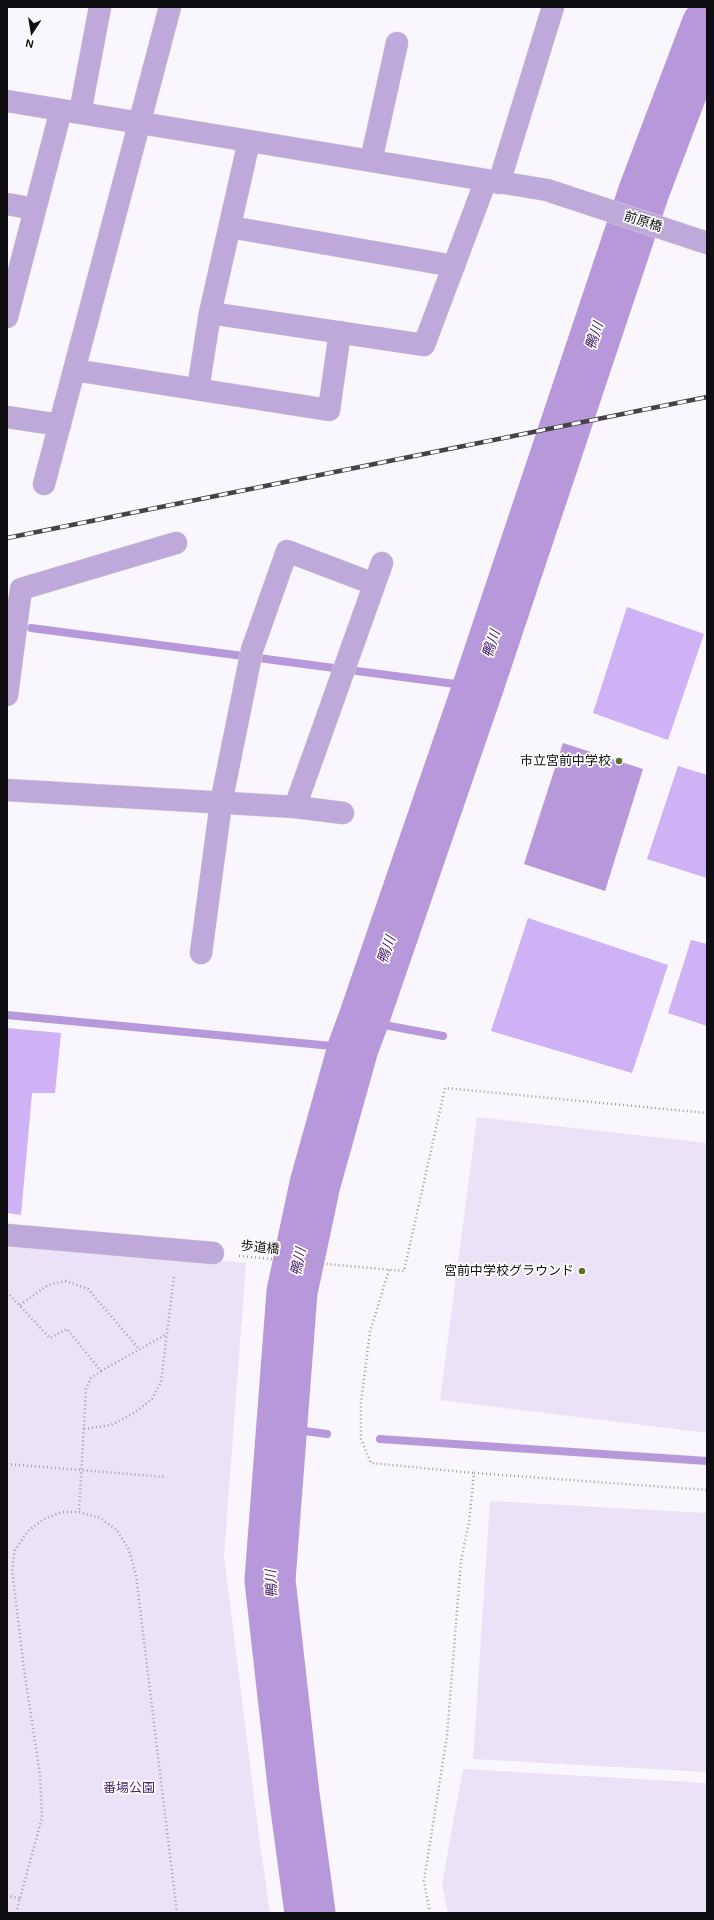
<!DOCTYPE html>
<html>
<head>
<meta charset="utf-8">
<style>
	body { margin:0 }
	#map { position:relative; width:714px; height:1920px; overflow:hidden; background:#f9f6fd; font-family:Helvetica,sans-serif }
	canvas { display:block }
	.frame { position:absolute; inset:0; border:8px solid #0e0d11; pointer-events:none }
	.north { position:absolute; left:12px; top:12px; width:40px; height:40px; -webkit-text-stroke:3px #fff; paint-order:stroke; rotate:192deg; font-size:11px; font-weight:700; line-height:16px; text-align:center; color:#0e0d11 }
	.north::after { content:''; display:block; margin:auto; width:14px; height:18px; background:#0e0d11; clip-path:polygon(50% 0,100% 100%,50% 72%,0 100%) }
</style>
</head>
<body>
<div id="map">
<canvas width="714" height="1920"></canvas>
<div class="frame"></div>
<div class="north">N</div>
</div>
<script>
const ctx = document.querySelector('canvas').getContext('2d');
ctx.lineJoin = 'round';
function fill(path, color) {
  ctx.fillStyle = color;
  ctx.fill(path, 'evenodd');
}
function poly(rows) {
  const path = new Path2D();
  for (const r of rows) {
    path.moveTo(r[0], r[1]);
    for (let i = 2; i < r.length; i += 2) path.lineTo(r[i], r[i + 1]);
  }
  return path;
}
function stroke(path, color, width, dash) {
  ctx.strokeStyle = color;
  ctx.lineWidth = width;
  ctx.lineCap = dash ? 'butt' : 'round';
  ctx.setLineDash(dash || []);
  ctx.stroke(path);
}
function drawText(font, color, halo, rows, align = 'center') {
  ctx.font = font + ' Helvetica,"Noto Sans JP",sans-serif';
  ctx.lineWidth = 3.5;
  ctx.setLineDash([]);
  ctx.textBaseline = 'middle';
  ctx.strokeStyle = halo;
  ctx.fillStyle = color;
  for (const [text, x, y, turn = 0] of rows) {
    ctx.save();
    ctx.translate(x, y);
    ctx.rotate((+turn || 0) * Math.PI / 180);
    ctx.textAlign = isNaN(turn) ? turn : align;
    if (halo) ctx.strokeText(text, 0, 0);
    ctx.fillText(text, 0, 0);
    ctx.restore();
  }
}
fill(poly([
	[477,1117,707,1143,707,1433,440,1400],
	[7,1241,246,1263,224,1555,258,1830,270,1913,7,1913],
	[490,1501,707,1513,707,1772,473,1759],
	[463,1769,707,1783,707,1913,448,1913,442,1884]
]), '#ebe2f8');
fill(poly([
	[563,743,643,769,605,891,524,864]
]), '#b698db');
stroke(poly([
	[31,628,478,687],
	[7,1015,353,1048],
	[363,1021,443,1036],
	[282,1428,327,1434],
	[380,1439,707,1461]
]), '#b698db', 8);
stroke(poly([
	[310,1913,294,1794,270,1580,292,1292,315,1184,353,1048,363,1021,478,687,644,191,707,25]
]), '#b698db', 51);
fill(poly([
	[627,607,704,634,668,740,593,713],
	[678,766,707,775,707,878,647,859],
	[528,918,668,965,632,1073,491,1031],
	[691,940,707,944,707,1026,668,1013],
	[7,1028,61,1033,55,1093,32,1093,21,1215,7,1213]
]), '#cfb1f5');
const minor = poly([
	[7,101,547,190,707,243],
	[80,113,100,7],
	[249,141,210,313,424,345,486,180],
	[371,161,397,43],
	[499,183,553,7],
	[7,204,35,209],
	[230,227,454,266],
	[7,317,61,110],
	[74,370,329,410,340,332],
	[198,389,210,313],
	[7,417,60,425],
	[44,484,170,7],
	[7,695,21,589,176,543],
	[7,790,295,807,343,813],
	[295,807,382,563],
	[201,953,221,803,252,650,287,551,374,584],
	[7,1235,213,1253]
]);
stroke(minor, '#d3d1d7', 23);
stroke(poly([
	[239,1256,404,1271,445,1088,707,1113],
	[389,1270,370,1332,361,1402,361,1439,371,1463,474,1473],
	[7,1292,50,1338,67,1329,101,1371,91,1378,86,1389,79,1512],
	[20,1305,48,1285,66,1281,88,1289,139,1349],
	[101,1371,167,1334],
	[84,1429,111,1425,134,1413,152,1399,161,1382,174,1276],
	[7,1464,166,1477],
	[7,1895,20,1899],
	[16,1913,42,1818,40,1774,24,1669,12,1569,15,1550,28,1531,44,1519,62,1512,79,1512,100,1518,117,1530,129,1550,136,1575,177,1913],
	[430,1913,424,1881,447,1736,461,1561,469,1522,474,1473,707,1490]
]), '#a09ea3', 2.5, [1, 3]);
stroke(minor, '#bea9da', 22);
const rail = poly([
	[7,538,707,397]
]);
stroke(rail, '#454348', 4.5);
stroke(rail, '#fff', 3, [9]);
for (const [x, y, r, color] of [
	[619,761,4,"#5a7223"],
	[582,1271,4,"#5a7223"]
]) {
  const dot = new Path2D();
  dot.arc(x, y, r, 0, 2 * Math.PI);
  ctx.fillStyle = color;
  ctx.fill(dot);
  stroke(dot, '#fff', 1.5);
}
drawText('13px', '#0e0d11', '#fff', [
	["前原橋",643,222,18],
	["歩道橋",260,1248,6]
]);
drawText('13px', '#0e0d11', '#fff', [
	["市立宮前中学校",611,761],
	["宮前中学校グラウンド",574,1271]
], 'right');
drawText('13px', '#4c2472', '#fff', [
	["番場公園",129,1788]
]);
drawText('italic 14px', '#431967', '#fff', [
	["鴨川",595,336,-72],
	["鴨川",492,644,-72],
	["鴨川",387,950,-71],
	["鴨川",299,1262,-78],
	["鴨川",272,1584,-92]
]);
</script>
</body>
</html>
